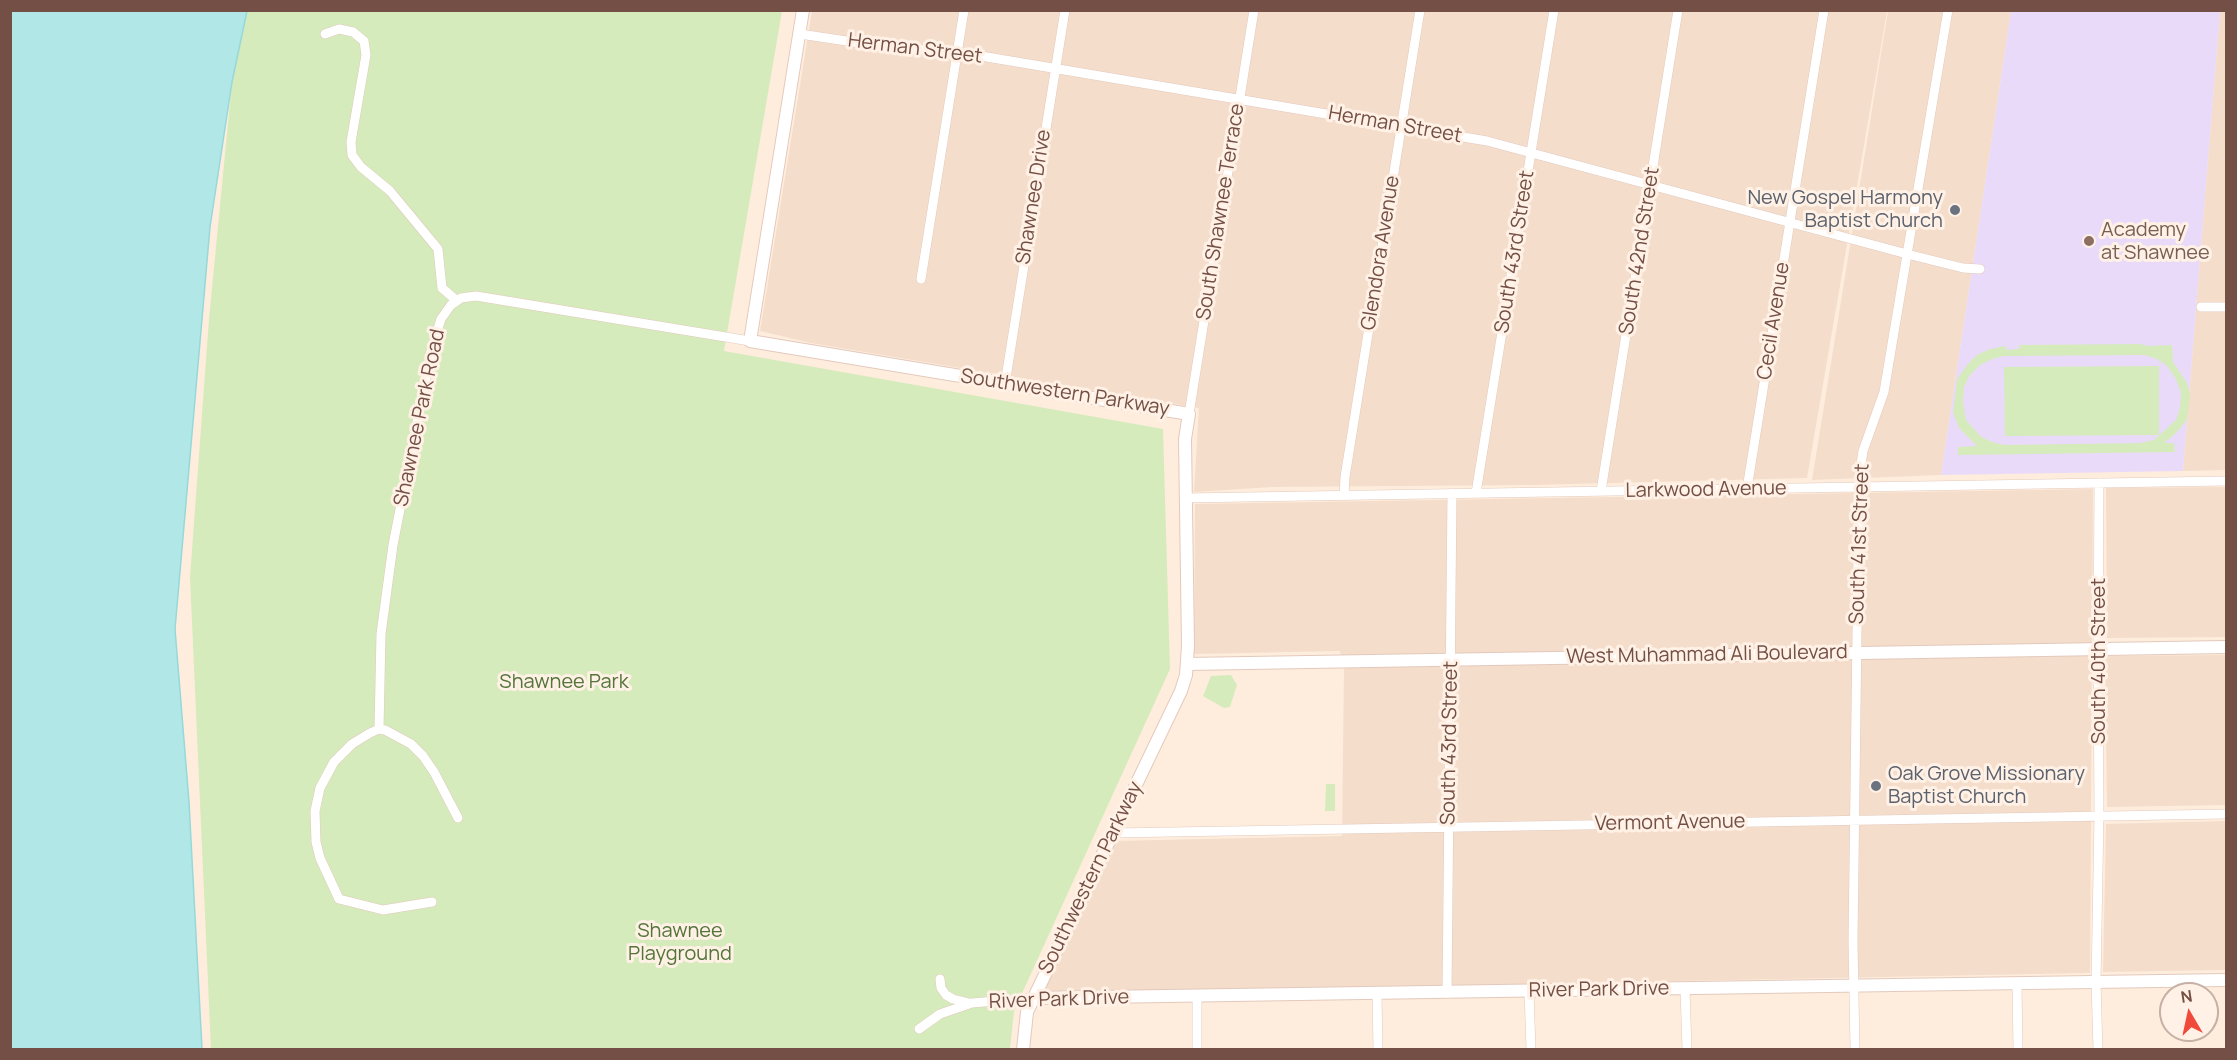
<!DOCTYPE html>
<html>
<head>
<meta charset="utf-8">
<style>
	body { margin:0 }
	#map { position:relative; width:2237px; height:1060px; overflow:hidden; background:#feeddd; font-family:Manrope,sans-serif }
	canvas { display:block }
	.frame { position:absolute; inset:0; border:12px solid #744f45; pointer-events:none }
	.north { position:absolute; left:2159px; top:982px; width:60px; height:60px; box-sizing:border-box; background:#fff1e5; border:2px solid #c7b0a5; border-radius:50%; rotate:351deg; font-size:16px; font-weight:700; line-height:24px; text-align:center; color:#744f45 }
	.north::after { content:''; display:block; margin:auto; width:21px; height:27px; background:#f04a3a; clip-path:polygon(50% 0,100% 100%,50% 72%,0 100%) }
</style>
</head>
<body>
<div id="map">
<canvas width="2237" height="1060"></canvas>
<div class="frame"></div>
<div class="north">N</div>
</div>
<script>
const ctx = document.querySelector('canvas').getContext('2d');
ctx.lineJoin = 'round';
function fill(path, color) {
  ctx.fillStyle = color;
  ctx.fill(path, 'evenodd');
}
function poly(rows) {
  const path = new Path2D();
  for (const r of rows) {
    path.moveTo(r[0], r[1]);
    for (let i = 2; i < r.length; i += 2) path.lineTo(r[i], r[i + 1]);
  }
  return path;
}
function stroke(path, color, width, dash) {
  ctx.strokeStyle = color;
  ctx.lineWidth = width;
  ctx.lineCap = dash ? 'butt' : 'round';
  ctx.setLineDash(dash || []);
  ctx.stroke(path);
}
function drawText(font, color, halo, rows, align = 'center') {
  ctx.font = font + ' Manrope,sans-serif';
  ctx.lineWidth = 6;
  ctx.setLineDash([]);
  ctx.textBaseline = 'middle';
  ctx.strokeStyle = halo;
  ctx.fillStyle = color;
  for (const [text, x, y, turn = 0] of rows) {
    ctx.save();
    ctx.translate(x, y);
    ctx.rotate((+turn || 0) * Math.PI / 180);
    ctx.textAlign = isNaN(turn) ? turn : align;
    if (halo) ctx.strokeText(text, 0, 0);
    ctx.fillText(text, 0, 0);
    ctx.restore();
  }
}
fill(poly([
	[812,11,1887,11,1807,478,1531,485,1272,487,1194,492,1199,408,811,343,760,331],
	[1888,11,2011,11,1941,475,1812,480],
	[2220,11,2226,11,2226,470,2183,471],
	[2226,487,2226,637,2107,638,2106,488],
	[2093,489,2090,973,1056,993,1046,990,1044,981,1114,841,1342,836,1344,669,1340,651,1194,654,1195,504],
	[2226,655,2226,805,2107,807,2105,656],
	[2226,821,2226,970,2103,972,2106,824]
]), '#f5ddcb');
fill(poly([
	[2011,11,2220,11,2183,471,1941,475]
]), '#eadaf9');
fill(poly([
	[242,11,782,11,724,351,1163,429,1170,669,1014,1011,1010,1049,211,1050,190,577,209,319,232,82],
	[2140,344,2148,346,2172,345,2173,362,2187,383,2190,394,2187,420,2175,434,2164,443,2174,443,2175,452,1958,455,1958,447,1977,446,1959,428,1953,412,1957,379,1968,364,1977,355,1990,349,2006,346,2007,350,2019,349,2019,345],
	[2145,355,2157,359,2167,366,2176,379,2181,393,2180,408,2176,420,2154,440,2140,443,2005,445,1992,442,1980,436,1966,420,1963,402,1964,387,1970,375,1980,365,1992,359,2004,356],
	[2159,366,2159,435,2005,436,2004,367],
	[1231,675,1237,685,1230,707,1224,708,1203,696,1211,676],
	[1326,784,1335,784,1335,811,1325,811]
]), '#d5ebbc');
const water = poly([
	[10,11,247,11,232,82,210,227,175,629,189,802,202,1049,11,1049,10,11]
]);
fill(water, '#b1e7e7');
stroke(water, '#97d8da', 1.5);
const minor = poly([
	[325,34,339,29,353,32,364,41,366,55,351,142,352,155,361,167,390,191,438,249,442,288,456,300],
	[800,34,893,48,957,52,1487,141,1907,254,1963,268,1980,269],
	[921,279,964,10],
	[2201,307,2226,307],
	[1005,384,1065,10],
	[1189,414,1254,10],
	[1747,489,1824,10],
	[1601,491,1678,10],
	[1476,493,1554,10],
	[1344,496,1345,477,1420,10],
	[1185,498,2226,481],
	[379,729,381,634,393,545,431,351,441,319,451,305,461,298,476,296,750,341],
	[1113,833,2226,814],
	[432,902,383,910,339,899,320,858,316,842,315,811,320,788,334,762,352,744,370,733,379,729,385,730,411,744,423,756,434,772,458,818],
	[940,979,941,988,946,995,953,999,969,1003],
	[2017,984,2018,1050],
	[1685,989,1687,1050],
	[1529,991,1531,1050],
	[1447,993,1452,493],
	[1377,994,1378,1050],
	[1197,997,1197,1050],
	[919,1029,940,1014,972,1003,1033,998],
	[1855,1050,1853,941,1859,478,1863,451,1884,392,1948,10],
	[2098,1050,2096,982,2099,816,2098,658,2099,483]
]);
const tertiary = poly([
	[803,10,750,341,1189,414,1185,439,1188,646,1186,675,1181,691,1027,1012,1023,1050],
	[1187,664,2226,647],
	[1033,998,2226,980]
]);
stroke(minor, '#e3c9bc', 10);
stroke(tertiary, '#e3c9bc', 14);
stroke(minor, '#fff', 9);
stroke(tertiary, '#fff', 12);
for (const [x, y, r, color] of [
	[1955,210,6,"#6b7280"],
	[2089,241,6,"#8d6e63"],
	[1876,786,6,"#6b7280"]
]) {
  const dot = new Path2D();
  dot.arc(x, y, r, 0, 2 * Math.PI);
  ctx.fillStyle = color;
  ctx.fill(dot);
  stroke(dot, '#fff1e5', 2);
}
drawText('20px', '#744f45', '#fff1e5', [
	["Herman Street",915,49,7],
	["Herman Street",1395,125,10],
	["Shawnee Drive",1034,197,-81],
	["South Shawnee Terrace",1221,212,-81],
	["South 42nd Street",1640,251,-81],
	["South 43rd Street",1515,252,-81],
	["Glendora Avenue",1381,253,-81],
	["Cecil Avenue",1774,321,-81],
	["Southwestern Parkway",1065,393,9],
	["Shawnee Park Road",420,418,-78],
	["Larkwood Avenue",1706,490,-1],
	["South 41st Street",1860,544,-88],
	["West Muhammad Ali Boulevard",1707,655,-1],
	["South 40th Street",2099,661,-90],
	["South 43rd Street",1450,743,-89],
	["Vermont Avenue",1670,823,-1],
	["Southwestern Parkway",1091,878,-64],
	["River Park Drive",1599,990,-1],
	["River Park Drive",1059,1000,-2]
]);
drawText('20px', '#5b616d', '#fff1e5', [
	["New Gospel Harmony",1943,198],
	["Baptist Church",1943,221],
	["Oak Grove Missionary",1888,774,"left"],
	["Baptist Church",1888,797,"left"]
], 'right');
drawText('20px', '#785e54', '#fff1e5', [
	["Academy",2101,230],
	["at Shawnee",2101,253]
], 'left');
drawText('20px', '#53753a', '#fff1e5', [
	["Shawnee Park",564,682],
	["Shawnee",680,931],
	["Playground",680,954]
]);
</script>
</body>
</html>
